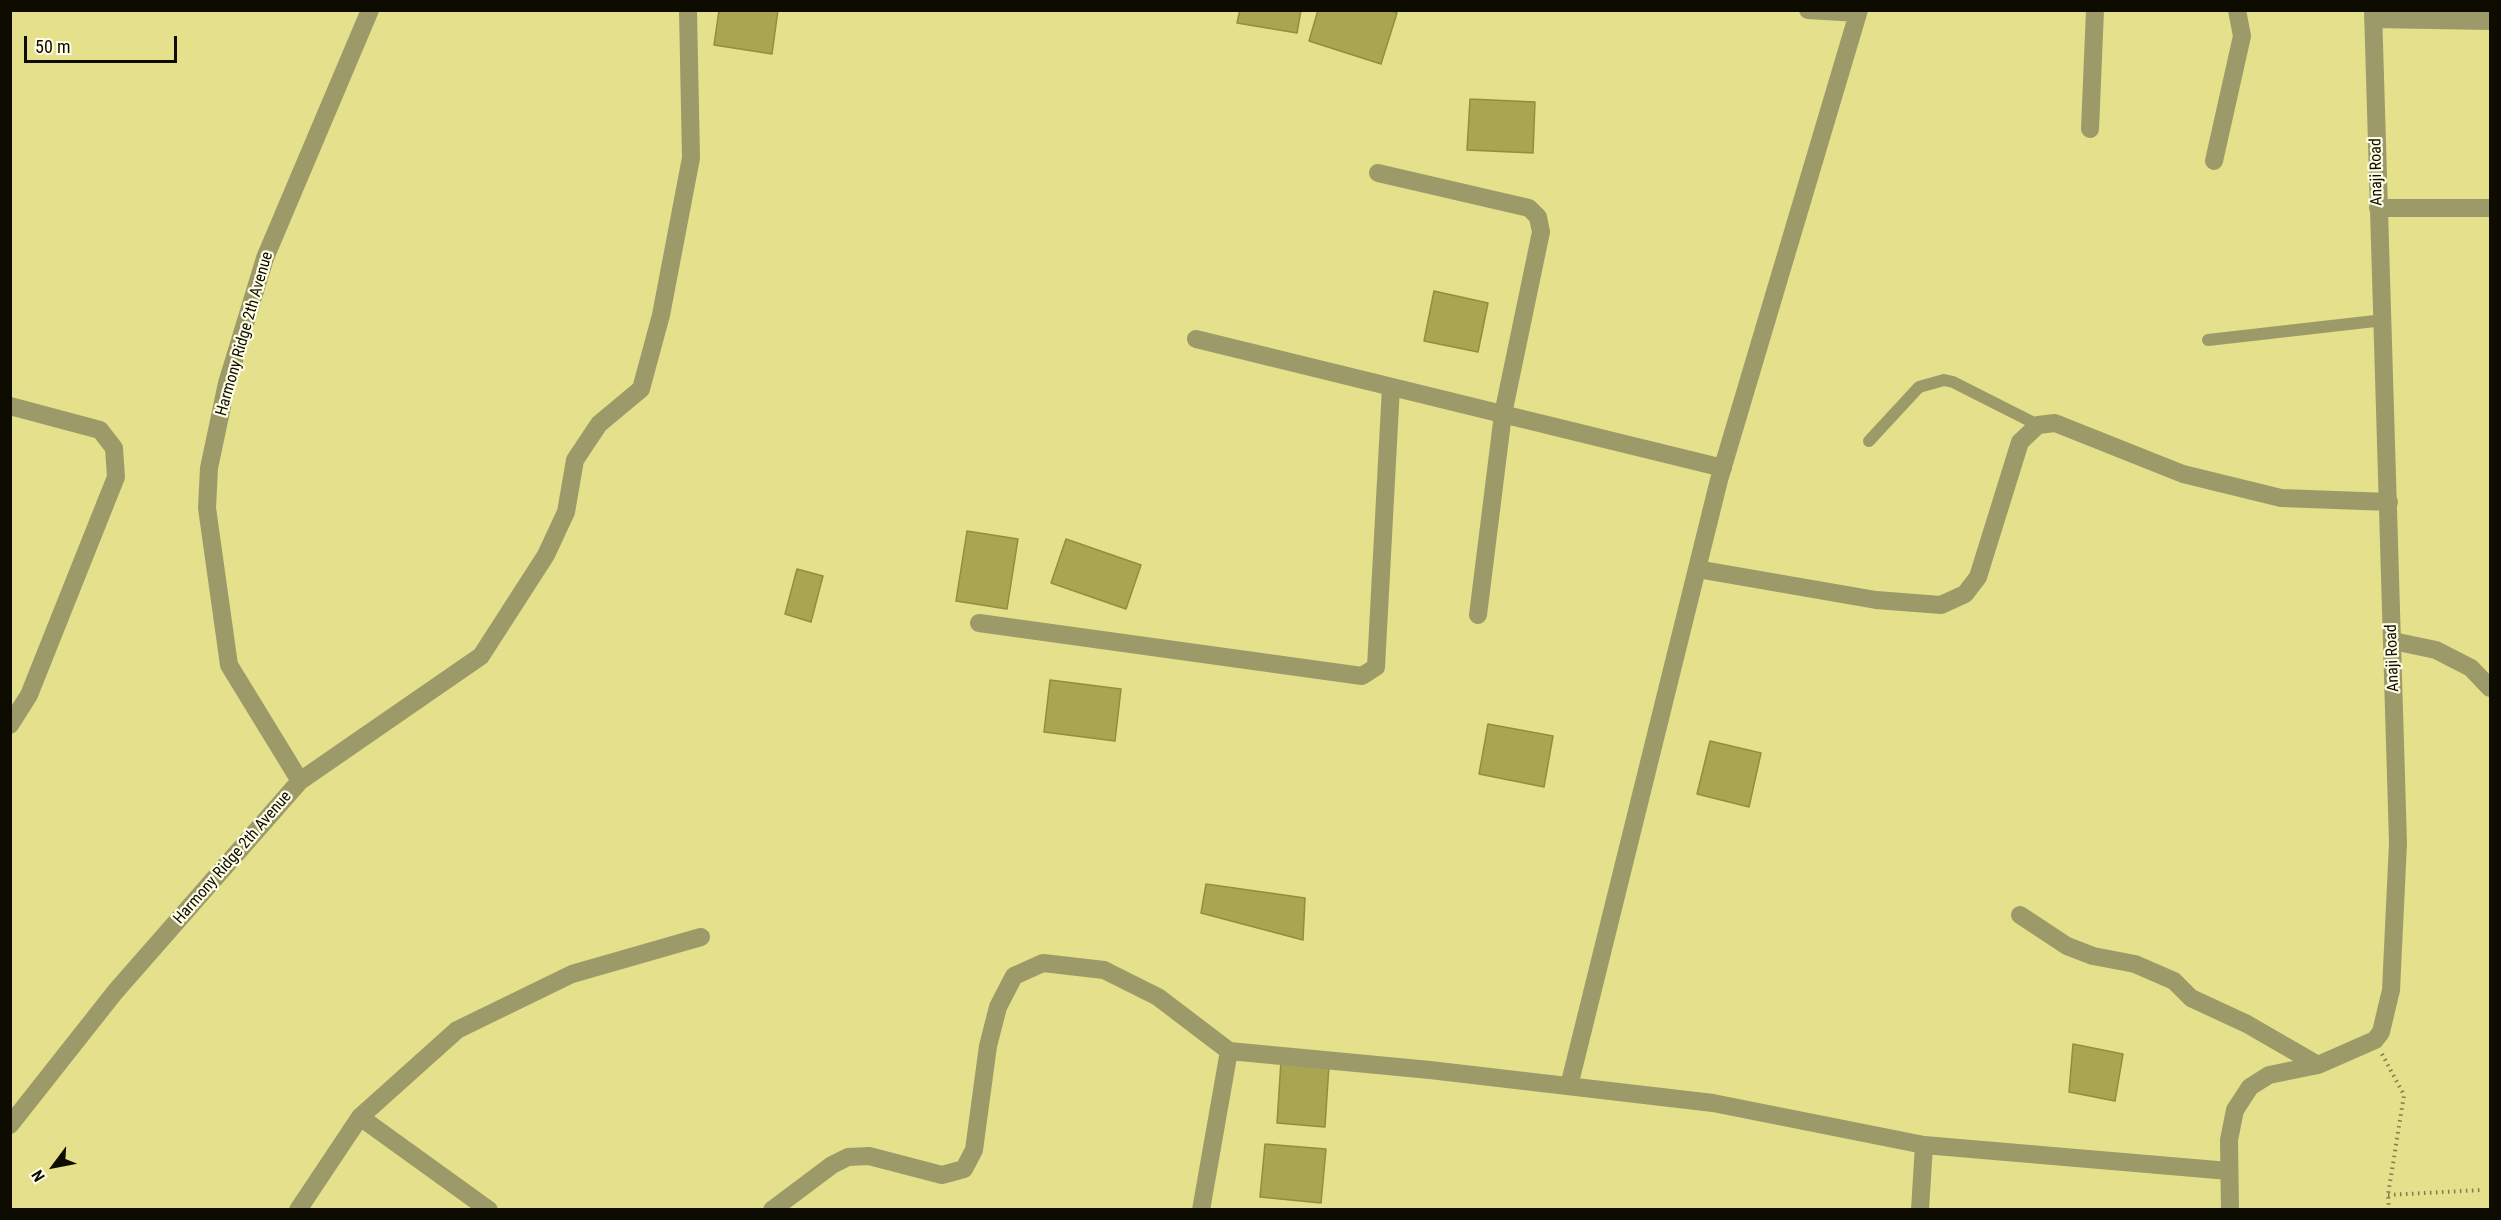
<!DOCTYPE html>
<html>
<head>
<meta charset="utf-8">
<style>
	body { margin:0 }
	#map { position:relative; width:2501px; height:1220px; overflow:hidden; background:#e4e08b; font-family:"Roboto Condensed",sans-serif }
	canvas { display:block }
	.frame { position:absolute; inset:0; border:12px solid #0e0c00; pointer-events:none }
	.north { position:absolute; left:24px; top:1136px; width:60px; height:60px; -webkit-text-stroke:4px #fffee5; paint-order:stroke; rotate:238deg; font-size:16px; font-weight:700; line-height:24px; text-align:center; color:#0e0c00 }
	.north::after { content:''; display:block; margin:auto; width:21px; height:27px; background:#0e0c00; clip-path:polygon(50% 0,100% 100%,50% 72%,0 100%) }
	.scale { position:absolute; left:24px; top:36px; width:153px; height:27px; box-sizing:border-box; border:3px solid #0e0c00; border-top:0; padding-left:8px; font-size:18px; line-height:21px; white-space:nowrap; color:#0e0c00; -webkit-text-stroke:4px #fffee5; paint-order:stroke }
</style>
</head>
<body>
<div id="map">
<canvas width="2501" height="1220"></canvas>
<div class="frame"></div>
<div class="north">N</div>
<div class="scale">50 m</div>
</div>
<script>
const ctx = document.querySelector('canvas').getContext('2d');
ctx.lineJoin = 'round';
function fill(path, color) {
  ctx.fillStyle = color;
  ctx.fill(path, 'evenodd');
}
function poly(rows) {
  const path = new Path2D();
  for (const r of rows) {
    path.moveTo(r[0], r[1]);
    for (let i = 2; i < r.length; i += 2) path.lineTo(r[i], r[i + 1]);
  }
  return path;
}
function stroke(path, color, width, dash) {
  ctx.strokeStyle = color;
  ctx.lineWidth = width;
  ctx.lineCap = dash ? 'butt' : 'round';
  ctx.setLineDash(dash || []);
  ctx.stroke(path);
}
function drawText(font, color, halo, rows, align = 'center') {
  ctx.font = font + ' "Roboto Condensed",sans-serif';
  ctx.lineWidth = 4.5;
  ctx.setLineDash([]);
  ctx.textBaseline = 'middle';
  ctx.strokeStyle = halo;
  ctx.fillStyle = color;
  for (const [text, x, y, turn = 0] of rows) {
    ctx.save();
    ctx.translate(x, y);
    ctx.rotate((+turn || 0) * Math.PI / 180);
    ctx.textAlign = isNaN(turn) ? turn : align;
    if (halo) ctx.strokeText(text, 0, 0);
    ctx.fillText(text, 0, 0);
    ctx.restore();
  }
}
const building = poly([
	[719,10,778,10,772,54,714,45,719,10],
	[1240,10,1301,10,1297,33,1237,23,1240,10],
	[1318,10,1389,10,1397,13,1381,64,1309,41,1318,10],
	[1470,99,1535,102,1533,153,1467,150,1470,99],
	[1434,291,1488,303,1478,352,1424,341,1434,291],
	[967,531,1018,539,1007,609,956,601,967,531],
	[1066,539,1141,565,1126,609,1051,583,1066,539],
	[797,569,823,576,811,622,785,614,797,569],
	[1050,680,1121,689,1115,741,1044,732,1050,680],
	[1488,724,1553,736,1544,787,1479,774,1488,724],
	[1710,741,1761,753,1749,807,1697,794,1710,741],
	[1206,884,1305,898,1303,940,1201,913,1206,884],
	[2073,1044,2123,1054,2115,1101,2069,1092,2073,1044],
	[1281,1061,1329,1065,1325,1127,1277,1123,1281,1061],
	[1265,1144,1326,1149,1321,1203,1260,1197,1265,1144]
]);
fill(building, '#a9a550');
stroke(building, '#938f39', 1.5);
stroke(poly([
	[2382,1054,2404,1095,2388,1195,2389,1210],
	[2388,1195,2481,1190]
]), '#807d4a', 4, [1.5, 4.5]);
stroke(poly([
	[2208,340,2384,320],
	[1869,441,1919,387,1944,380,1953,382,2038,425]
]), '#9c9a68', 12);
stroke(poly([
	[1808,10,1858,13],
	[2373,19,2490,21],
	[2090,129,2095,10],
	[2214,161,2242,36,2237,10],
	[1378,173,1529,208,1538,217,1541,232,1503,414,1478,615],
	[2378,208,2490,208],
	[1196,339,1723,468],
	[10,406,100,430,114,448,116,477,29,695,10,725],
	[1697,569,1876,600,1941,605,1965,594,1978,577,2020,442,2038,425,2055,423,2183,474,2281,498,2389,502],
	[979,623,1362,676,1376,667,1391,387],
	[2393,641,2436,650,2471,668,2490,688],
	[300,781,481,656,546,555,566,512,575,460,599,424,641,389,661,315,691,158,688,10],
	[2020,915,2067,946,2093,956,2135,964,2174,981,2191,998,2247,1024,2318,1065],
	[1569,1086,1719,480,1859,10],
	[360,1117,489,1210],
	[10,1125,115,992,300,781,229,665,207,508,209,468,227,383,265,258,370,10],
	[298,1210,360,1117,457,1030,572,974,701,937],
	[772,1210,832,1165,848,1157,869,1156,942,1175,964,1169,974,1150,988,1046,998,1007,1014,976,1043,963,1104,970,1158,997,1229,1051],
	[1201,1210,1229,1051,1430,1070,1713,1103,1924,1145,2229,1171],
	[1920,1210,1924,1145],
	[2230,1210,2229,1140,2235,1110,2250,1087,2269,1075,2318,1065,2375,1040,2381,1032,2391,990,2398,843,2373,10]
]), '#9c9a68', 18);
drawText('16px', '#0e0c00', '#fffee5', [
	["Anaji Road",2377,172,-91],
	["Harmony Ridge 2th Avenue",245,334,-74],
	["Anaji Road",2393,658,-92],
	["Harmony Ridge 2th Avenue",233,858,-49]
]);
</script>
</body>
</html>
